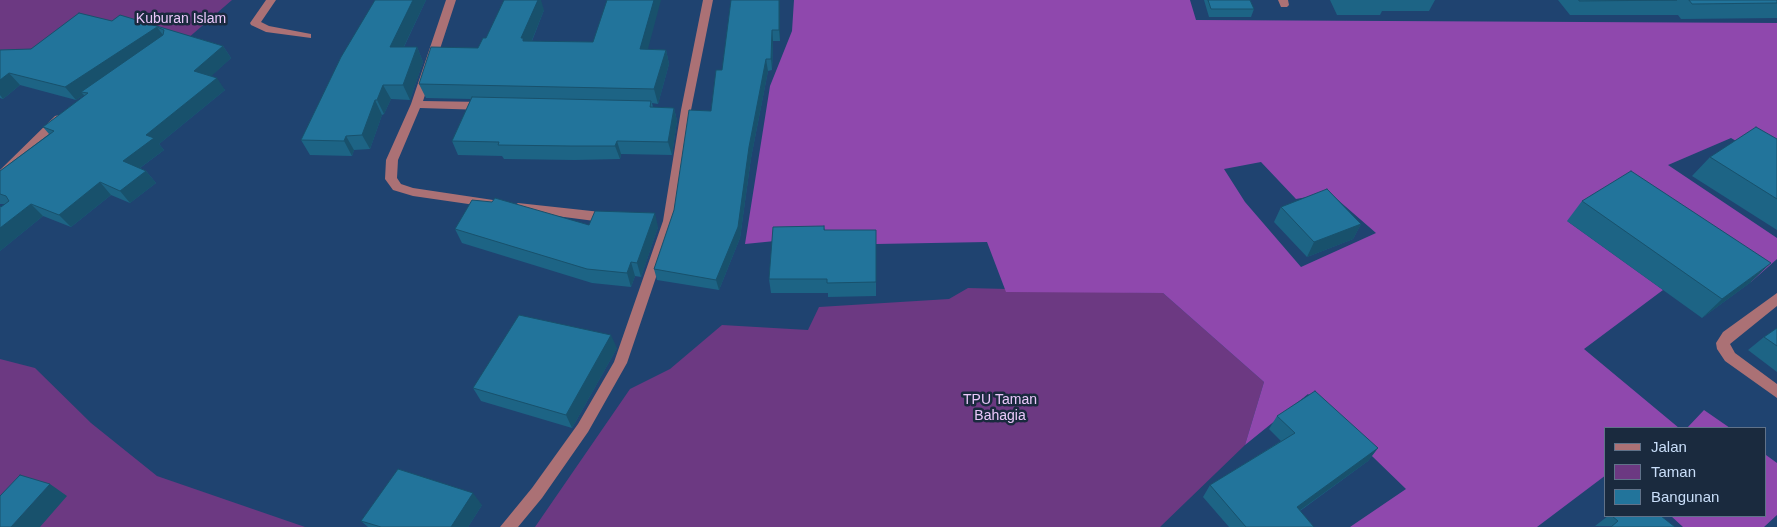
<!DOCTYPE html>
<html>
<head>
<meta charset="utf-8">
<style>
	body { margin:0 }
	#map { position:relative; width:1777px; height:527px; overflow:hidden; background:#1f4370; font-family:Helvetica,sans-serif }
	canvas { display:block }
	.legend { position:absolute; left:1604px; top:427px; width:162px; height:90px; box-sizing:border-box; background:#1a2a3e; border:1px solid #607289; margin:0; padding:6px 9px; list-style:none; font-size:15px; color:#c9def9 }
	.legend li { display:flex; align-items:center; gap:10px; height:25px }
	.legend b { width:25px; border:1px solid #607289 }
</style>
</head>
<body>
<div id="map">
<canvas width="1777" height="527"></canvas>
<ul class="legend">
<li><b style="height:6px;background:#ab7175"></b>Jalan</li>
<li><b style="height:14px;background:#6c3982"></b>Taman</li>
<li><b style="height:14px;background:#22749b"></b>Bangunan</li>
</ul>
</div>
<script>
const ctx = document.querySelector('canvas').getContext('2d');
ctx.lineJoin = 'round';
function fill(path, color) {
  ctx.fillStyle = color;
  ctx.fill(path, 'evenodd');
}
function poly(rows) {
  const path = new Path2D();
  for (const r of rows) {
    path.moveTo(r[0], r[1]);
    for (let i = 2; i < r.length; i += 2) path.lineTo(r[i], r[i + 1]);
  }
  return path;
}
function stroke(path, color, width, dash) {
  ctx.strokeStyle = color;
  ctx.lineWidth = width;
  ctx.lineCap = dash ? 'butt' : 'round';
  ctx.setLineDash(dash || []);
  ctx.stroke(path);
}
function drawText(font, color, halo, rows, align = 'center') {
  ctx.font = font + ' Helvetica,sans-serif';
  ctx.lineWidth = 5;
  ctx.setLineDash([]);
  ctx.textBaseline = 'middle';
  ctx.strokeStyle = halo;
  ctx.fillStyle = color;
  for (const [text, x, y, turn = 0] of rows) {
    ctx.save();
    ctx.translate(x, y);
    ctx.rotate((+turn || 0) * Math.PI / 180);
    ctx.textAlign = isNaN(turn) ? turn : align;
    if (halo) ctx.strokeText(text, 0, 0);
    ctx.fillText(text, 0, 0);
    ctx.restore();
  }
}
fill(poly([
	[0,0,232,0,187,39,0,70],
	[968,288,1163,293,1264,382,1245,445,1160,527,535,527,630,389,670,369,722,325,808,330,819,307,949,299],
	[0,359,35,368,91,423,157,476,305,527,0,527]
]), '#6c3982');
fill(poly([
	[794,0,1190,0,1196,20,1777,23,1777,165,1731,138,1668,165,1777,238,1777,259,1751,282,1567,221,1663,290,1584,349,1679,428,1606,428,1606,475,1537,527,1350,527,1406,489,1308,394,1245,445,1264,382,1163,293,1006,292,987,242,876,244,775,241,745,244,770,86,792,31],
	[1261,162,1296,199,1330,193,1376,233,1301,267,1245,202,1224,169],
	[1704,410,1730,428,1687,428],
	[1766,455,1777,463,1777,515,1764,527,1683,527,1671,516,1766,516]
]), '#8f48ad');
fill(poly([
	[266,0,276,0,261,22,269,26,311,34,311,38,266,32,251,25,250,23,266,0],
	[446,0,456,0,423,101,484,102,489,106,484,110,420,108,398,160,397,178,401,184,413,188,493,200,495,203,489,207,413,196,393,190,385,179,386,160,411,104,446,0],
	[703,0,713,0,691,110,675,221,627,363,588,432,542,498,518,527,500,527,532,488,578,424,614,362,663,221,681,110,703,0],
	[1278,0,1288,0,1289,5,1287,7,1281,7,1278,0],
	[59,115,65,119,63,122,4,180,0,181,0,170,55,116,59,115],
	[518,203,610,213,616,218,610,223,518,211,512,207,518,203],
	[1777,293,1777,306,1730,344,1735,353,1777,384,1777,398,1725,361,1717,349,1716,343,1723,332,1777,293]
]), '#ab7175');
fill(poly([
	[375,0,426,0,404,47,417,47,423,62,410,100,391,99,384,114,382,115,370,149,354,150,352,156,310,155,301,140],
	[780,0,780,41,773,41,772,70,768,71,751,158,740,238,719,290,657,280,654,269,711,111,722,70],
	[1204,0,1250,0,1254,9,1251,17,1209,17],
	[1330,0,1435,0,1429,11,1382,11,1380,15,1337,15],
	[1558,0,1777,0,1777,18,1681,19,1678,15,1570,15],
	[544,10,532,41,647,49,666,50,669,64,658,104,652,103,653,107,674,108,677,121,672,155,621,154,620,159,575,160,504,159,502,156,458,155,452,141,471,99,426,98,419,84,478,48,486,38],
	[120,15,223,46,231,58,211,76,225,90,159,144,164,150,140,168,146,171,156,183,130,203,111,195,71,227,43,216,0,251,0,206,1,207,5,204,0,204,0,171,49,134,43,127,85,96,84,95,76,100,20,85,3,99,0,98,0,50,31,49,112,21],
	[1777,139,1777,230,1692,176,1710,157],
	[1582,201,1751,282,1702,318,1567,221],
	[1281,207,1361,224,1353,239,1307,257,1274,222],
	[589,225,658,227,641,277,635,276,631,287,592,283,462,243,455,229],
	[824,226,825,230,876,230,876,296,828,297,828,293,771,293,769,279],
	[1777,328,1777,372,1748,350,1764,337],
	[617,348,572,428,481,401,473,388],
	[1277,416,1378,448,1368,461,1300,511,1314,527,1229,527,1203,497,1210,485,1281,441,1269,429],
	[482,505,468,527,368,527,361,521],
	[1608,516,1661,516,1675,527,1595,526]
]), '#1d6485');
fill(poly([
	[413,0,426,0,397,61,390,47],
	[538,0,541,0,544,10,528,50,521,38],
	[654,0,661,0,644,64,640,49],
	[779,0,780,0,780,41,779,30],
	[157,27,166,39,81,92,84,95,76,100,65,87],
	[772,30,773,41,772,70,771,59],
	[223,46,231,58,203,84,194,71],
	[417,47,423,62,410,100,403,85],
	[666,50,669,64,658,104,654,89],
	[766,59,768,71,751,158,740,238,719,290,716,280,749,147],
	[9,73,20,85,3,99,0,95,0,80],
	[217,78,225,90,159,144,164,150,133,173,123,161,146,135],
	[383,85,391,99,384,114,377,100],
	[375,100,382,115,370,149,362,135],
	[674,108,677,121,672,155,668,142],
	[346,136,354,150,352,156,344,141],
	[617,141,621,154,620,159,615,146],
	[146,171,156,183,130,203,120,191],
	[100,182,111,195,71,227,59,215],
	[31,204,43,216,0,251,0,228],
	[655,213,658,227,641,277,637,263],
	[1361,224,1353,239,1307,257,1314,242],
	[631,262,635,276,631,287,627,273],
	[1771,263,1751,282,1702,318,1722,299],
	[611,335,617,348,572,428,566,415],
	[1378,448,1368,461,1288,519,1297,507],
	[50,484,67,496,40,527,11,527],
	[473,493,482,505,468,527,451,527]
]), '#18516c');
const building = poly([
	[375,0,413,0,390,47,417,47,403,85,383,85,377,100,375,100,362,135,346,136,344,141,301,140,341,57,375,0],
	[504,0,538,0,521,38,523,38,523,41,593,42,607,0,654,0,640,49,666,50,654,89,419,84,431,47,478,48,483,38,486,38,504,0],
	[731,0,779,0,779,30,772,30,771,59,766,59,749,147,738,227,716,280,654,269,674,210,689,110,711,111,716,70,722,70,731,0],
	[1208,0,1250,0,1254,9,1211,9,1208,0],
	[1579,0,1677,0,1579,1,1579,0],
	[1689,0,1777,0,1777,3,1692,4,1689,0],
	[79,13,112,21,120,15,223,46,194,71,217,78,146,135,154,138,123,161,146,171,120,191,100,182,59,215,31,204,0,228,0,206,1,207,9,201,6,196,0,194,0,171,54,131,43,127,88,93,81,92,163,35,164,30,157,27,65,87,9,73,0,80,0,50,31,49,79,13],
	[472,97,651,101,650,107,674,108,668,142,617,141,615,146,570,146,498,145,499,142,452,141,472,97],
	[1756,127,1777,139,1777,199,1710,157,1756,127],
	[1631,171,1771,263,1722,299,1582,201,1631,171],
	[1327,189,1361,224,1314,242,1281,207,1327,189],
	[495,198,589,225,595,211,655,213,637,263,631,262,627,273,587,269,455,229,472,200,492,202,495,198],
	[824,226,824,230,876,230,876,282,827,283,827,279,769,279,773,227,824,226],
	[519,315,611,335,566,415,473,388,519,315],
	[1777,328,1777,346,1764,337,1777,328],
	[1315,391,1378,448,1297,507,1314,527,1246,527,1210,485,1295,433,1277,416,1315,391],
	[398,469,473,493,451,527,381,527,361,521,398,469],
	[20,475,50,484,11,527,0,527,0,496,20,475],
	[1612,516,1661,516,1675,527,1611,527,1618,521,1612,516]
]);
fill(building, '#22749b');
stroke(building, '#18516c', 1);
drawText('14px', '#eac8fa', '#1a2a3e', [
	["Kuburan Islam",181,19],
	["TPU Taman",1000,400],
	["Bahagia",1000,416]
]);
</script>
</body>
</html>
